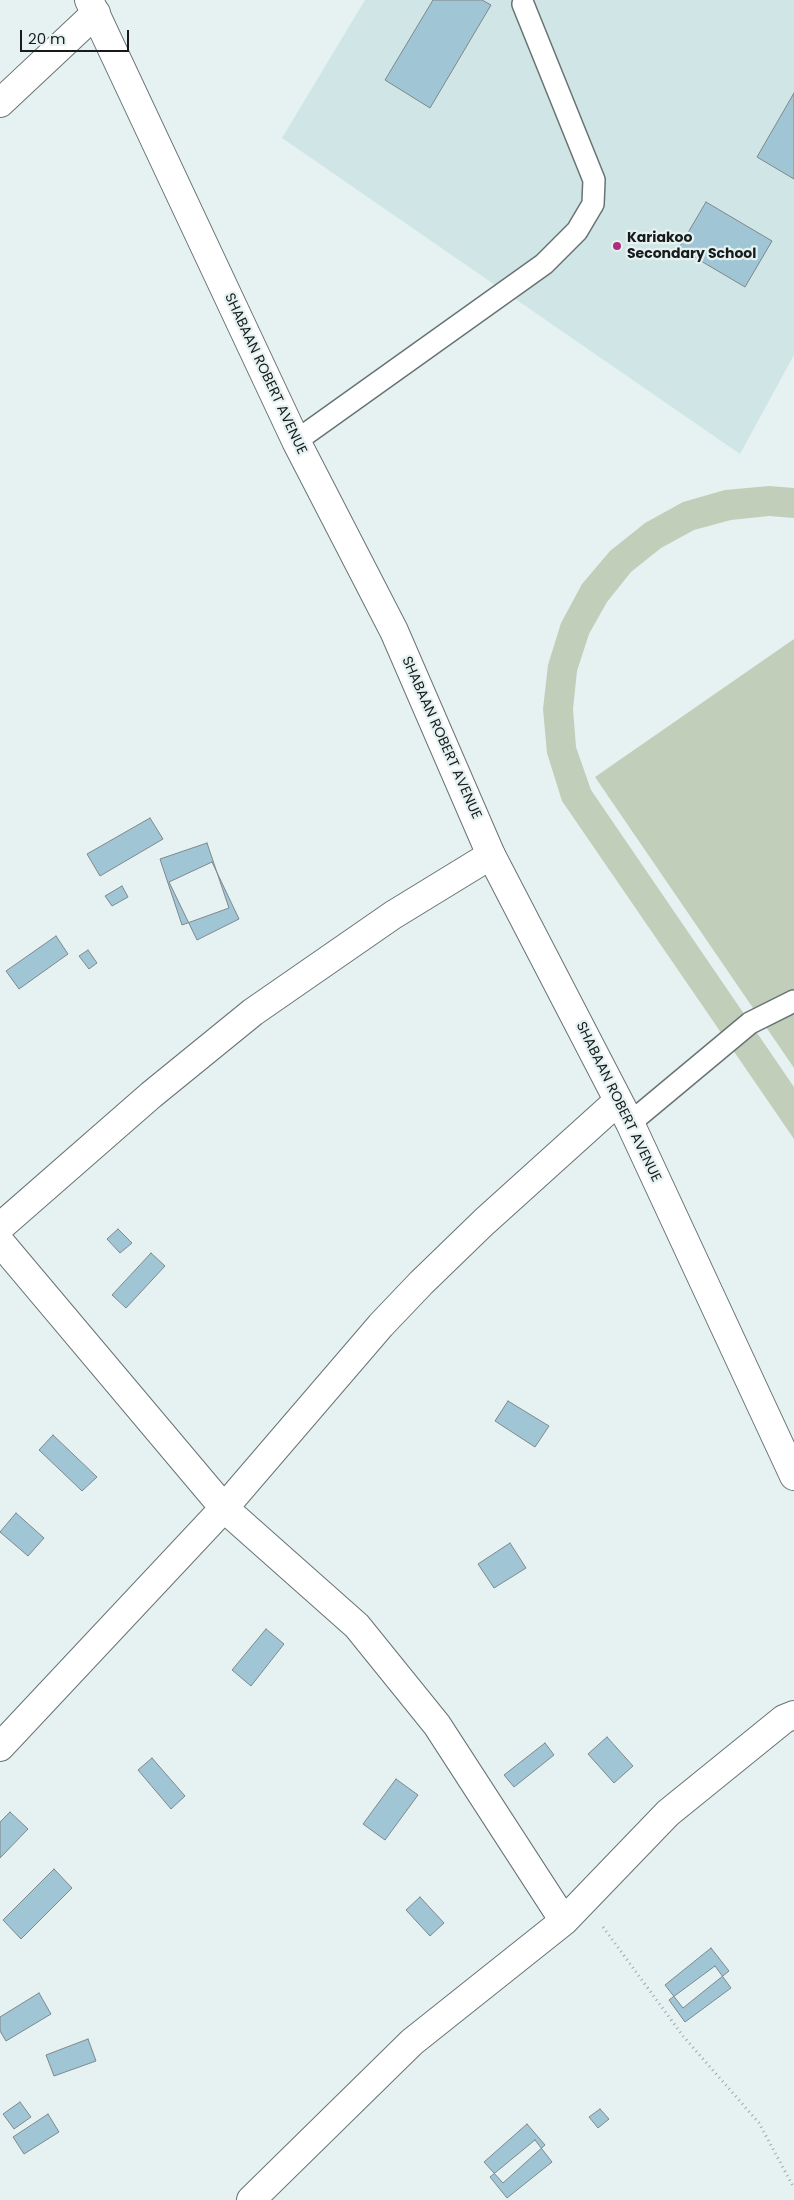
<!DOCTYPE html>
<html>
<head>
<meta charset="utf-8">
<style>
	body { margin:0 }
	#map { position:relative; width:794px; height:2200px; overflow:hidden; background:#e6f2f2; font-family:Poppins,sans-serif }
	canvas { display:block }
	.scale { position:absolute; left:20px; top:30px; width:109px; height:22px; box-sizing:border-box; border:2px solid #171b1b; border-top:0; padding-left:6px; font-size:15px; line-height:18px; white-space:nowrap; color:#171b1b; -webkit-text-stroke:4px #e6f2f2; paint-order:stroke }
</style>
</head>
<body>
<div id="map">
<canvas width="794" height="2200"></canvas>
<div class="scale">20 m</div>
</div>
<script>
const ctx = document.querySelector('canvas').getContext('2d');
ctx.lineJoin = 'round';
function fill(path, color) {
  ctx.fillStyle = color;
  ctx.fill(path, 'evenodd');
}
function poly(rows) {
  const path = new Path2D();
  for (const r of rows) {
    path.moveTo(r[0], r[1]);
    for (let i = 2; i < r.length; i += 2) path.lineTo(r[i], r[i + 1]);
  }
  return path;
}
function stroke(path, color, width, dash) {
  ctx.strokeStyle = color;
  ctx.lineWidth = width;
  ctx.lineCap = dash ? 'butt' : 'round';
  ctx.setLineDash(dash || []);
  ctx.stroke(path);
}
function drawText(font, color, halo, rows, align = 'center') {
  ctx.font = font + ' Poppins,sans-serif';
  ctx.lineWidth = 4.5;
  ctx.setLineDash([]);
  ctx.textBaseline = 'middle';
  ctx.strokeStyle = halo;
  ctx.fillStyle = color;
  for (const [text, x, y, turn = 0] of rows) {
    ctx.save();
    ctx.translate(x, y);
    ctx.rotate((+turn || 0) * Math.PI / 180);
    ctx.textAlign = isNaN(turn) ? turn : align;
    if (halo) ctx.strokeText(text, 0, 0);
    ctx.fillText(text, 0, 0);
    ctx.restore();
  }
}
fill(poly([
	[365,0,794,0,794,355,740,454,282,138]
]), '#d0e5e5');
fill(poly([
	[769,486,794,488,794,518,769,516,731,520,694,530,661,548,631,572,607,602,589,634,577,671,573,709,576,747,591,790,794,1087,794,1139,562,801,547,753,543,709,548,665,561,623,582,584,610,551,645,523,683,502,725,490],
	[794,639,794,1068,595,777]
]), '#c1ceb9');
const building = poly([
	[433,0,482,0,491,5,430,108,385,80,433,0],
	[794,93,794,179,757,157,794,93],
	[706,202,772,241,745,287,679,248,706,202],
	[150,818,163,839,100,876,87,854,150,818],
	[207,843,229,908,182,925,160,859,207,843],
	[212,862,239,919,197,940,169,882,212,862],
	[122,886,128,897,112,906,105,896,122,886],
	[56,936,68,954,19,989,6,971,56,936],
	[88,950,97,963,89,969,79,956,88,950],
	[118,1229,132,1243,120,1253,107,1239,118,1229],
	[151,1253,165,1266,126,1308,112,1295,151,1253],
	[508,1401,549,1426,535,1447,495,1421,508,1401],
	[53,1435,97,1477,82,1491,39,1450,53,1435],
	[16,1513,44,1538,28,1556,0,1532,16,1513],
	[510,1543,526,1568,494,1588,478,1564,510,1543],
	[266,1629,284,1644,251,1686,232,1670,266,1629],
	[607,1737,633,1766,614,1783,588,1754,607,1737],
	[545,1743,554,1755,514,1787,504,1775,545,1743],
	[152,1758,185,1796,171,1809,138,1770,152,1758],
	[396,1779,418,1795,385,1840,363,1824,396,1779],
	[10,1812,28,1829,0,1858,0,1822,10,1812],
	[54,1869,72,1888,21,1939,3,1920,54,1869],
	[420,1897,444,1923,430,1936,406,1910,420,1897],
	[711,1948,729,1971,683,2008,665,1985,711,1948],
	[715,1966,731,1988,685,2022,669,2000,715,1966],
	[39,1993,51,2014,6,2041,0,2031,0,2017,39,1993],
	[88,2039,96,2061,54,2076,46,2055,88,2039],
	[20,2102,31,2117,14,2129,3,2114,20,2102],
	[600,2109,609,2119,598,2128,589,2117,600,2109],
	[48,2114,59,2132,24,2154,13,2137,48,2114],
	[527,2124,545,2145,503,2183,484,2162,527,2124],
	[535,2140,552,2162,507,2198,490,2177,535,2140]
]);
fill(building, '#a0c5d4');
stroke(building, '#7f888c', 1);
const service = poly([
	[296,441,544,264,577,231,593,204,594,180,523,4],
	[630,1123,750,1023,794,1001]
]);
const minor = poly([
	[0,103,96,13],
	[0,1227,151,1095,253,1012,393,915,491,855],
	[0,1242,224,1508,357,1626,437,1725,564,1921],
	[0,1747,224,1508,381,1325,421,1283,484,1222,618,1101],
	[251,2200,412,2042,564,1921,668,1813,784,1719,794,1715]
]);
const tertiary = poly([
	[89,0,296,441,394,631,491,855,630,1123,794,1476]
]);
stroke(service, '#697373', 24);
stroke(minor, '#697373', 30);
stroke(tertiary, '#697373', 30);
stroke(poly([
	[603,1927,683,2036,759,2123,794,2188]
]), '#9ea7a7', 3, [1, 4]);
stroke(service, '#fff', 21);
stroke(minor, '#fff', 28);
stroke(tertiary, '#fff', 28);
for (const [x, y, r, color] of [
	[617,246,5,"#ad2e7c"]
]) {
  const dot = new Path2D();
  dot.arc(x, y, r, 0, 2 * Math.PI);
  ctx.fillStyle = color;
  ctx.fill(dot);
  stroke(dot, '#e6f2f2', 2);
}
drawText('bold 14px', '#171b1b', '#e6f2f2', [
	["Kariakoo",627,238],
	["Secondary School",627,254]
], 'left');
drawText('14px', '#171b1b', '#e6f2f2', [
	["SHABAAN ROBERT AVENUE",265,374,65],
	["SHABAAN ROBERT AVENUE",441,738,66],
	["SHABAAN ROBERT AVENUE",618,1102,64]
]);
</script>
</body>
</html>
